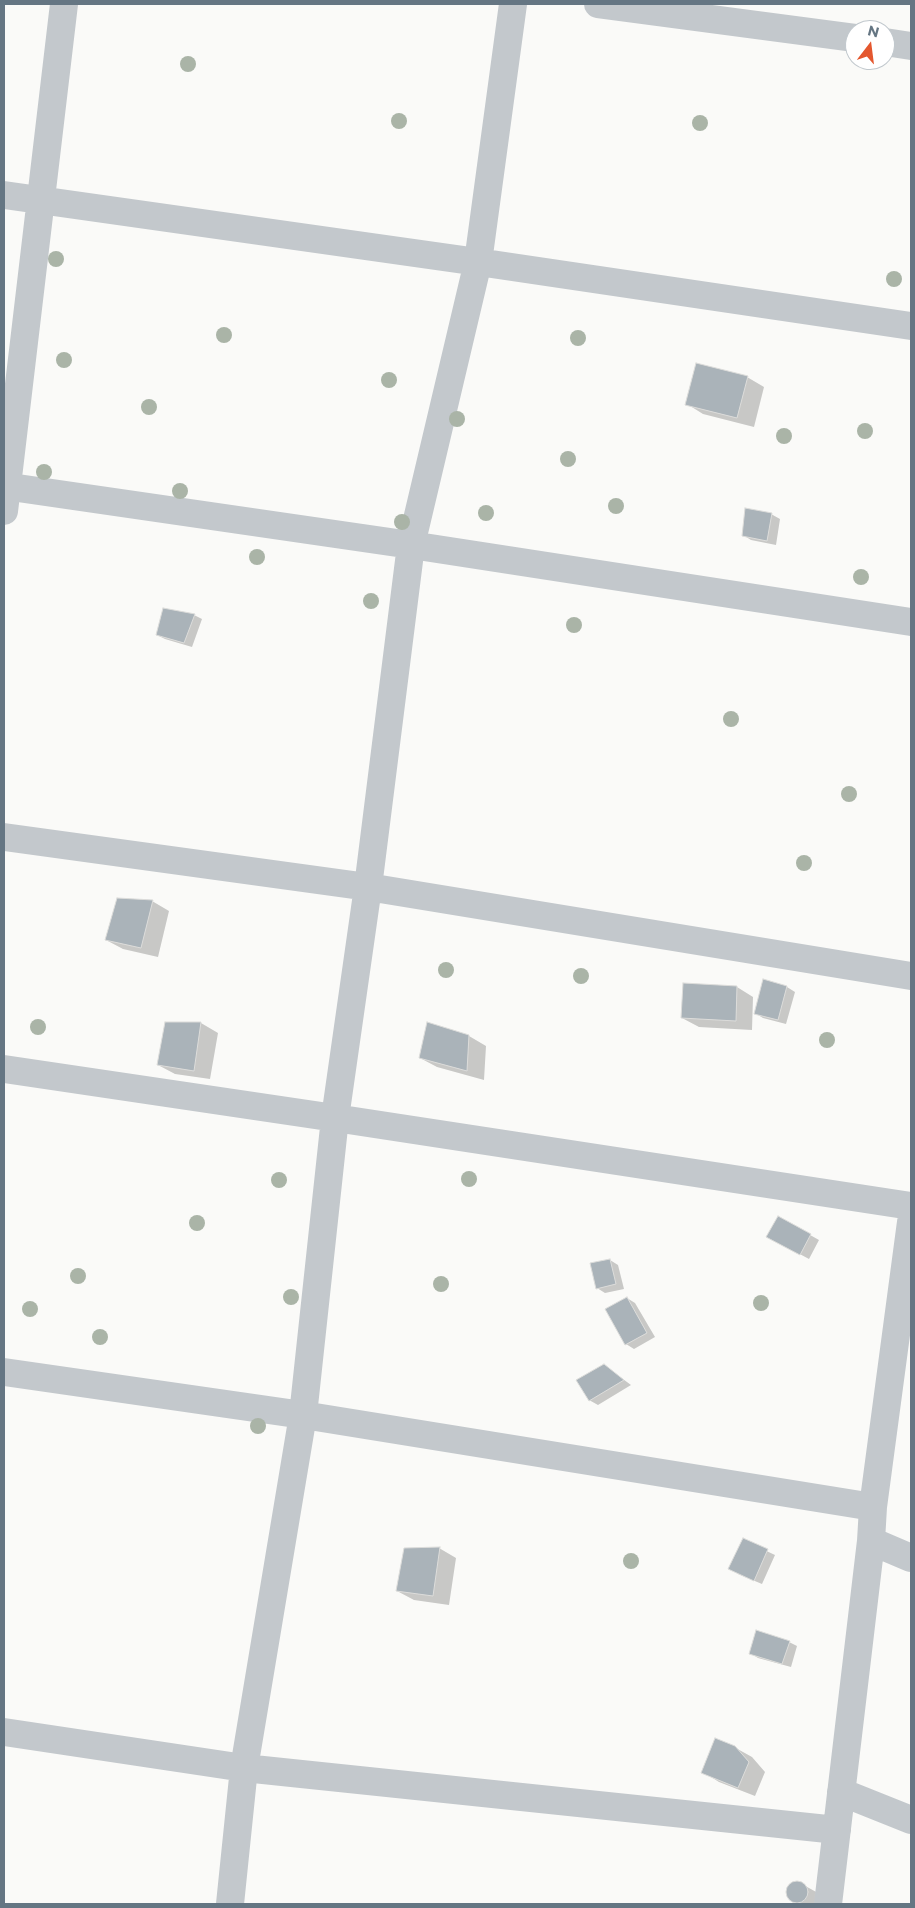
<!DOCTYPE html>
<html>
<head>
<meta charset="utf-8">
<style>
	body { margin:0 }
	#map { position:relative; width:915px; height:1908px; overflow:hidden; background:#fafaf8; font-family:Montserrat,sans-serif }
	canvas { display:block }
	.frame { position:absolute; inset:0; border:5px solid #657683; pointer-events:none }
	.north { position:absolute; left:845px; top:20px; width:50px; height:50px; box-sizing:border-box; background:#fff; border:1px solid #c1c8cd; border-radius:50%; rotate:15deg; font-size:14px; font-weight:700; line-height:20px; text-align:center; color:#657683 }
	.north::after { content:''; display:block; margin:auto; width:18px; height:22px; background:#e4572e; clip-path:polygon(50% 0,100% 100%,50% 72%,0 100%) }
</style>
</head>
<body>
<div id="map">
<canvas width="915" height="1908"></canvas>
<div class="frame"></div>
<div class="north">N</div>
</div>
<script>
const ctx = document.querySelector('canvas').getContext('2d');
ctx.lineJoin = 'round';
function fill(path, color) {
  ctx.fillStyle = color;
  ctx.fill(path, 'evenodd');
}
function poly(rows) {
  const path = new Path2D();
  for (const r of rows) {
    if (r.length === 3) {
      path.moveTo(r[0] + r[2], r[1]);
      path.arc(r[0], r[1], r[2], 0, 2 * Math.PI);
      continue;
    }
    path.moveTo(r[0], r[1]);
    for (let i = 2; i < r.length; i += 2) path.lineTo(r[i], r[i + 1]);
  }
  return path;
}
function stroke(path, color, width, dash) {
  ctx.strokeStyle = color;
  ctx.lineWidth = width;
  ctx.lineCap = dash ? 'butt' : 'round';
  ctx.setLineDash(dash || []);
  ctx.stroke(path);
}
fill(poly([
	[747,377,764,387,754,427,703,414,687,404],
	[771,514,780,519,776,545,751,540,743,535],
	[194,615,202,619,192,647,165,639,157,635],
	[152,901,169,911,158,957,123,949,106,940],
	[737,987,753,997,752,1030,699,1027,682,1018],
	[787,987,795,992,786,1024,763,1018,755,1013],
	[201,1023,218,1033,210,1079,175,1074,158,1065,166,1024],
	[428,1024,469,1036,486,1046,484,1080,437,1067,420,1058],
	[778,1217,819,1240,809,1259,768,1237],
	[610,1260,618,1265,624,1289,605,1293,597,1288],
	[627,1298,635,1303,655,1337,634,1349,626,1344],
	[604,1365,631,1385,598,1405,589,1400],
	[743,1540,775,1555,762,1584,738,1574],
	[439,1548,456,1558,449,1605,414,1600,397,1591],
	[789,1642,797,1646,791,1667,758,1658,750,1653],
	[734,1747,752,1757,765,1772,755,1796,719,1782,703,1772],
	[794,1883,800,1883,818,1893,824,1904,799,1904,792,1900,788,1895,789,1886]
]), '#0003');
const building = poly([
	[696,363,748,376,737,418,685,405,696,363],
	[745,508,772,513,767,541,742,536,745,508],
	[163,608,195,614,184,643,156,635,163,608],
	[117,898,153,900,141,948,105,940,117,898],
	[763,979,787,986,778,1020,754,1014,763,979],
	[683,983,737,986,736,1021,681,1018,683,983],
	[165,1022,201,1022,194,1071,157,1065,165,1022],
	[427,1022,469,1035,467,1071,419,1058,427,1022],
	[778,1216,811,1234,800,1255,766,1237,778,1216],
	[610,1259,616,1284,596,1289,590,1263,610,1259],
	[627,1297,647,1333,625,1345,605,1309,627,1297],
	[604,1364,624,1380,589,1401,576,1380,604,1364],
	[743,1538,768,1549,754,1581,728,1569,743,1538],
	[440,1547,433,1596,396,1591,404,1548,440,1547],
	[756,1630,790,1641,782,1664,749,1654,756,1630],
	[715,1738,735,1746,749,1762,738,1788,701,1773,715,1738],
	[797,1892,11]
]);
fill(building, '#aab3b9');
stroke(building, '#dcdcda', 1);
stroke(poly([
	[598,4,855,38],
	[885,42,911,46],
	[4,195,478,262,911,326],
	[4,486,411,545,911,622],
	[4,511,64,4],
	[4,837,368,887,911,976],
	[4,1069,335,1118,911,1206],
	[4,1372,303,1415,873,1507],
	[871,1541,911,1558],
	[4,1732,244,1768,837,1830],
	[841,1792,911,1820],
	[230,1904,244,1768,303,1415,335,1118,368,887,411,545,478,262,513,4],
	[828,1904,871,1541,873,1507,911,1222]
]), '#c3c8cc', 28);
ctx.fillStyle = '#aab4a7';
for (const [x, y] of [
	[188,64],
	[399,121],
	[700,123],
	[56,259],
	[894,279],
	[224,335],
	[578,338],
	[64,360],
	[389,380],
	[149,407],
	[457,419],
	[865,431],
	[784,436],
	[568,459],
	[44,472],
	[180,491],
	[616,506],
	[486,513],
	[402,522],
	[257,557],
	[861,577],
	[371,601],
	[574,625],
	[731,719],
	[849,794],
	[804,863],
	[446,970],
	[581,976],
	[38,1027],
	[827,1040],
	[469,1179],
	[279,1180],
	[197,1223],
	[78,1276],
	[441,1284],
	[291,1297],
	[761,1303],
	[30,1309],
	[100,1337],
	[258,1426],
	[631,1561]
]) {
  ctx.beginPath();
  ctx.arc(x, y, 8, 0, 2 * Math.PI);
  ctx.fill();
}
</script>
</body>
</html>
